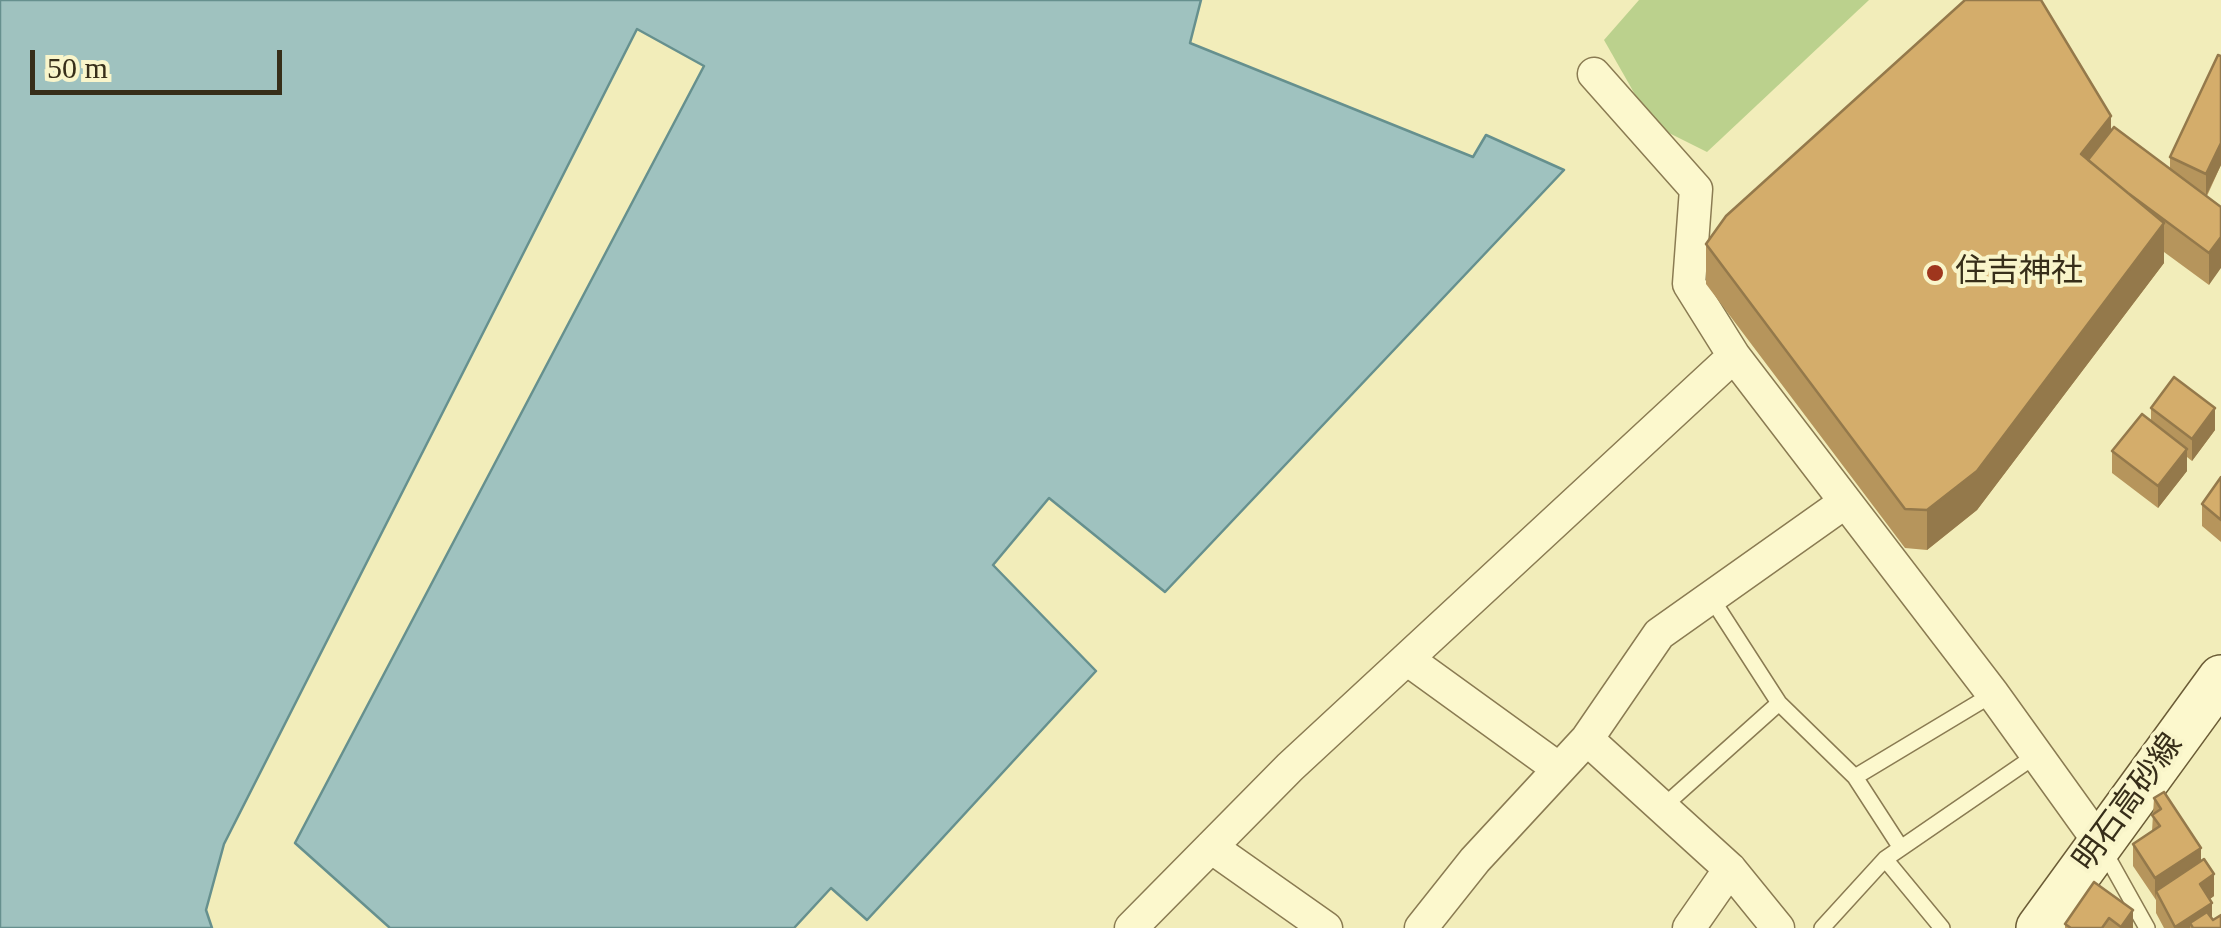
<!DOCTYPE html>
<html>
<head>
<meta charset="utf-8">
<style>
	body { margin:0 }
	#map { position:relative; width:2221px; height:928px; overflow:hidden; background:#f2edba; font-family:"Times New Roman",serif }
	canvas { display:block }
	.scale { position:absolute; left:30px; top:50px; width:252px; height:45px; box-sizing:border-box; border:5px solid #372e19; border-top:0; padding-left:12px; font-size:30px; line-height:35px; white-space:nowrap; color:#372e19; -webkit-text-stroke:8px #f9f5ca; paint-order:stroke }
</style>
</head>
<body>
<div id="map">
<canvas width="2221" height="928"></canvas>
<div class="scale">50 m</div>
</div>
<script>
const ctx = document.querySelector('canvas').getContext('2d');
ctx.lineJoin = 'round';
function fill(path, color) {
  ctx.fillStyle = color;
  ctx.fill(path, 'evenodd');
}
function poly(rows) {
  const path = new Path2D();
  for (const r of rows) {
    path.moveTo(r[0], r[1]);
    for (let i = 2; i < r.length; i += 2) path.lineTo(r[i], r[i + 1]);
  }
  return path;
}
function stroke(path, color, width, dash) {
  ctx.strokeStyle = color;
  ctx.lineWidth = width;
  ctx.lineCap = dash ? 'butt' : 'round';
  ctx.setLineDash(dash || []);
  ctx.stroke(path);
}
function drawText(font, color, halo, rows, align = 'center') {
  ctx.font = font + ' "Times New Roman","Noto Sans JP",serif';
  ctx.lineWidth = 8;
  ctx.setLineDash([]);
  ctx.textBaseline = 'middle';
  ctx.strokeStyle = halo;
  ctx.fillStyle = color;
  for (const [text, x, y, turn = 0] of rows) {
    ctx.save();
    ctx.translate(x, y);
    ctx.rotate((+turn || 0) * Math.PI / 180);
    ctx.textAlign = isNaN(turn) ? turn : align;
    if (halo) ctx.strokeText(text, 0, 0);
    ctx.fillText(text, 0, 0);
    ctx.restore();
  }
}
fill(poly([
	[1639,0,1869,0,1707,152,1669,133,1641,105,1604,40]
]), '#bbd18d');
const water = poly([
	[0,0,1201,0,1190,43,1473,157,1486,135,1564,170,1165,592,1049,498,993,565,1096,671,867,920,831,888,794,928,390,928,295,843,704,66,637,29,224,844,206,910,212,928,0,928,0,0]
]);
fill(water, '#9fc2bf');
stroke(water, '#66908e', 2.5);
const service = poly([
	[1710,596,1779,703,1855,777,1901,848],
	[1855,777,1993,694],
	[1665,805,1779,703],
	[2104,851,2147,928],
	[1885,859,1942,928],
	[1822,928,1885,859,2035,756]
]);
const minor = poly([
	[1594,74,1696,189,1689,284,1734,356,1993,694,2100,843],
	[1407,659,1559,769],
	[1587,739,1730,869,1778,928],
	[1211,847,1326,928],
	[1131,928,1290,767,1734,356],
	[1421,928,1475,860,1587,739,1659,634,1844,503],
	[1689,928,1730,869]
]);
const secondary = poly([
	[2039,928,2221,678]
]);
stroke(service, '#8a7b52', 18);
stroke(minor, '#8a7b52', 35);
stroke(secondary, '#6b5c36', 48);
stroke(service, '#fcf8cd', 15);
stroke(minor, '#fcf8cd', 32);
stroke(secondary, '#fcf8cd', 45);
fill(poly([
	[2111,130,2170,169,2170,157,2221,165,2207,196,2221,207,2209,285,2164,252,2164,263,1977,510,1927,550,1905,548,1706,284,1706,244],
	[2151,408,2215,430,2192,461,2187,457,2187,471,2158,508,2112,473,2112,451,2151,421],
	[2221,477,2221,542,2202,526,2202,504],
	[2154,798,2201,860,2214,896,2210,899,2212,919,2221,928,2164,928,2156,913,2156,900,2133,866,2133,844,2152,831],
	[2094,882,2133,928,2065,928,2065,924]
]), '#b6955c');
fill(poly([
	[2111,116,2111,156,2087,162,2081,154],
	[2221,143,2221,165,2206,196,2206,174],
	[2164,223,2164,263,1977,510,1927,550,1927,510],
	[2221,237,2221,268,2209,285,2209,253],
	[2215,408,2215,430,2192,461,2192,439],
	[2187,449,2187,471,2158,508,2158,486],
	[2201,848,2201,870,2156,891,2155,900,2155,878],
	[2214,874,2214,896,2200,906,2200,884],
	[2212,903,2212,925,2190,923,2190,928,2175,928],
	[2133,910,2133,928,2121,928,2121,927]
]), '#94794b');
const building = poly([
	[1965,0,2041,0,2111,116,2081,154,2164,223,1977,471,1927,510,1905,509,1706,244,1726,216,1965,0],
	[2218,55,2221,56,2221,143,2206,174,2170,157,2218,55],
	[2114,127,2221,207,2221,237,2209,253,2128,193,2088,160,2114,127],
	[2174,377,2215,408,2192,439,2151,408,2174,377],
	[2142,414,2187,449,2158,486,2112,451,2142,414],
	[2221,477,2221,520,2202,504,2221,477],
	[2164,792,2201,848,2155,878,2133,844,2160,826,2152,815,2161,809,2154,798,2164,792],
	[2204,859,2214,874,2200,884,2212,903,2175,927,2156,891,2204,859],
	[2094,882,2133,910,2121,927,2109,918,2102,928,2071,928,2065,924,2094,882],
	[2207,912,2213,920,2221,915,2221,928,2193,928,2190,923,2207,912]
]);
fill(building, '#d4ad6b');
stroke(building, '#94794b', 2.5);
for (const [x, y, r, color] of [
	[1935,273,10,"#9f361d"]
]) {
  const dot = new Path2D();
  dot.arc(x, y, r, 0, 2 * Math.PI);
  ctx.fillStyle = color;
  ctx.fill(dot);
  stroke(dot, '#f9f5ca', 4);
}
drawText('32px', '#372e19', '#f9f5ca', [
	["住吉神社",1955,273]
], 'left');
drawText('32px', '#372e19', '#f9f5ca', [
	["明石高砂線",2129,803,-54]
]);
</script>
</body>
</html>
